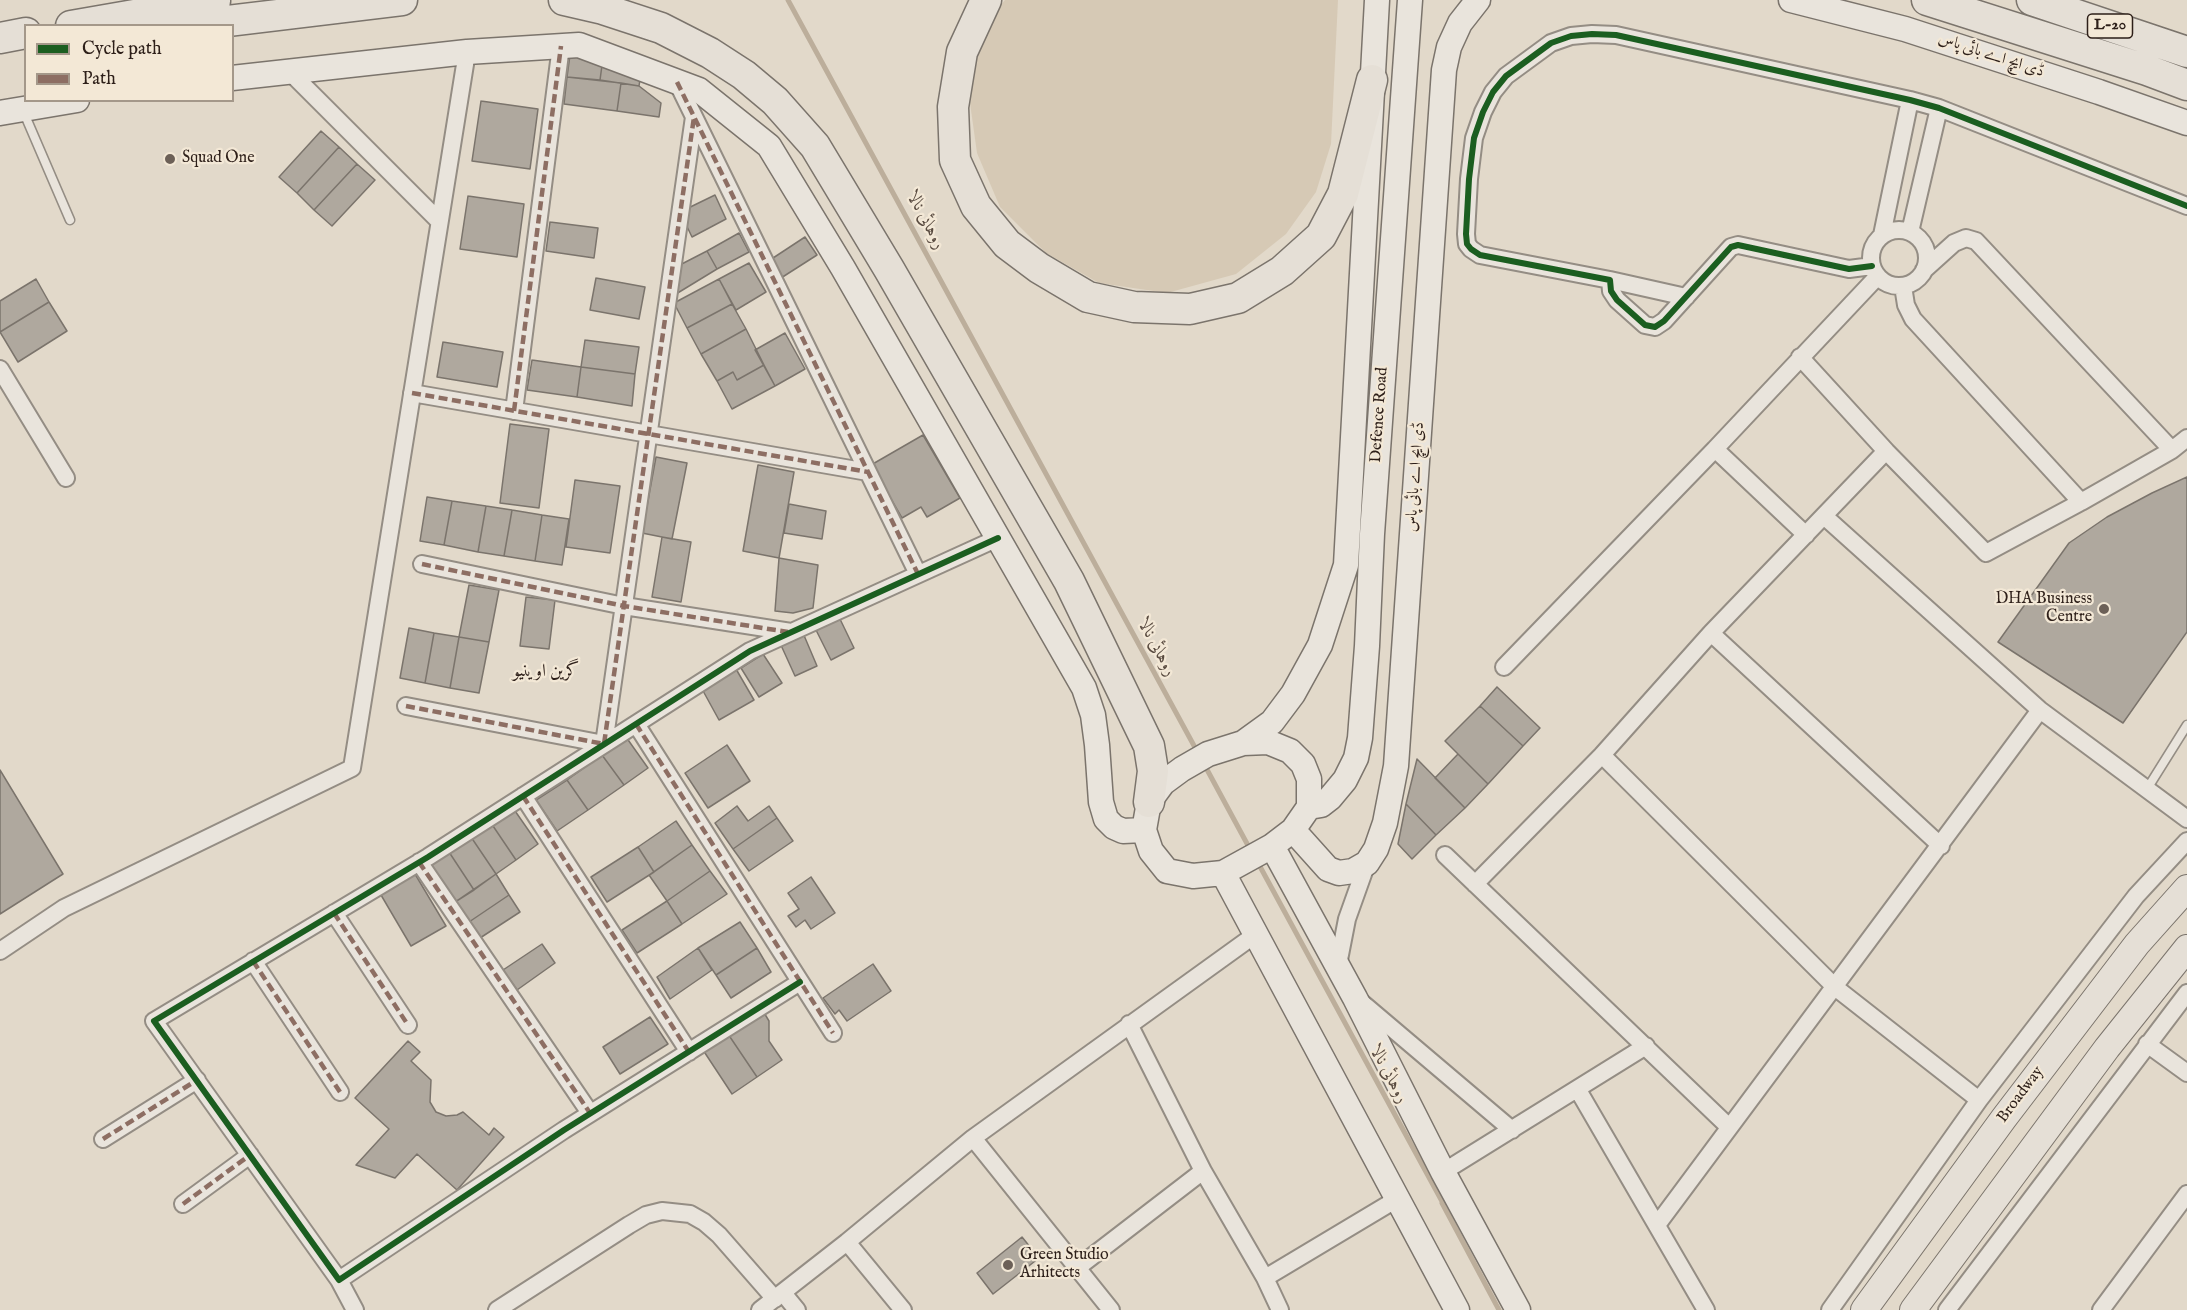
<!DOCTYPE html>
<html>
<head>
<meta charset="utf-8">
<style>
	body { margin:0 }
	#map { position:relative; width:2187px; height:1310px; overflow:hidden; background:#e2d9ca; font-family:"IM FELL English",serif }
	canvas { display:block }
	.legend { position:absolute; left:24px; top:24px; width:210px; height:78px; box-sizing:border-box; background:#f3e8d6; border:2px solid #a4988a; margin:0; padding:8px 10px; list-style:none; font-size:18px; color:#2d1f19 }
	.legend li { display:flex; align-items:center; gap:12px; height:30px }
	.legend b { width:30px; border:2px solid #a4988a }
</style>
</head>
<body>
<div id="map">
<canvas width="2187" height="1310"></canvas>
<ul class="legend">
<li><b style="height:8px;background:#1b5e20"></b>Cycle path</li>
<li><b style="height:8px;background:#8d6e63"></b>Path</li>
</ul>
</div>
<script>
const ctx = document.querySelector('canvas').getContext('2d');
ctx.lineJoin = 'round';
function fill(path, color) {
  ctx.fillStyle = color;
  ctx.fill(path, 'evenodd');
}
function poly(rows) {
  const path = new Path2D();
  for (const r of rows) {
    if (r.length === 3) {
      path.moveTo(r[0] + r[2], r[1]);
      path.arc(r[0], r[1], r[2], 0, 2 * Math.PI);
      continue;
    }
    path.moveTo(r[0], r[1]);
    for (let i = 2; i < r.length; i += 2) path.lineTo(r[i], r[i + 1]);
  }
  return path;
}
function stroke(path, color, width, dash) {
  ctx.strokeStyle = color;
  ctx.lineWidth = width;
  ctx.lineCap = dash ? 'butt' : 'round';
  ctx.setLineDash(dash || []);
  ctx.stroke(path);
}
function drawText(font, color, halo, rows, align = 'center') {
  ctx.font = font + ' "IM FELL English",Amiri,serif';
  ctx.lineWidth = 4.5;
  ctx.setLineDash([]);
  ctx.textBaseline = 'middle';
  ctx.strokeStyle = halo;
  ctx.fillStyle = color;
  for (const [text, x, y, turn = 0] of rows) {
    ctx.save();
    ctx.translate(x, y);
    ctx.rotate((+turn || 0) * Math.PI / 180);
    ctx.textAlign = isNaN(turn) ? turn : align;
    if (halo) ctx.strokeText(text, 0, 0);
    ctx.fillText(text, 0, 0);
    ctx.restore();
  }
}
fill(poly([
	[1005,0,1338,0,1331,144,1316,192,1286,234,1236,274,1167,293,1099,283,1046,253,1000,207,977,153,970,103,977,52,999,7]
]), '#d6c9b5');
stroke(poly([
	[788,0,1198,753],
	[1204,764,1251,851],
	[1257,861,1444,1205],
	[1442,1203,1499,1310]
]), '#bcae9b', 5);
const building = poly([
	[570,55,603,58,600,80,567,77,570,55],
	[603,58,641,73,639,86,600,80,603,58],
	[567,77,621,83,617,111,564,104,567,77],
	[621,83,639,86,661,103,659,117,617,111,621,83],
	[481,101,538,109,530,169,472,161,481,101],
	[321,131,339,147,297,193,279,177,321,131],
	[339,147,357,164,314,210,297,193,339,147],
	[357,164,375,180,332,226,314,210,357,164],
	[715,195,726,219,692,237,680,212,715,195],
	[468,196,524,204,517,257,460,249,468,196],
	[550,222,598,228,594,258,546,251,550,222],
	[739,233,749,252,717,269,707,251,739,233],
	[805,237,817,255,781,278,770,260,805,237],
	[707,251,717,269,676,294,672,269,707,251],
	[749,263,766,292,736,310,719,279,749,263],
	[596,278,645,287,639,319,590,310,596,278],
	[36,279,49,302,0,332,0,301,36,279],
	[719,279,732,304,687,328,674,303,719,279],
	[49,302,67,331,18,362,0,332,49,302],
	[732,304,746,329,701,354,687,328,732,304],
	[746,329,764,365,737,380,733,372,717,381,701,354,746,329],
	[785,333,805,369,775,386,755,350,785,333],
	[585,340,639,347,635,374,581,367,585,340],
	[443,342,503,352,497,387,437,377,443,342],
	[532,360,581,367,577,397,527,390,532,360],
	[764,365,775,386,732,409,717,381,733,372,737,380,764,365],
	[581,367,635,374,632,406,577,397,581,367],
	[510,424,549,429,539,508,500,503,510,424],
	[923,435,960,498,927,517,921,507,902,518,871,465,923,435],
	[656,457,687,463,672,539,642,533,656,457],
	[758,465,794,472,779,558,743,551,758,465],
	[2187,477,2187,632,2123,723,1998,642,2069,543,2107,517,2152,493,2187,477],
	[575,480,620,486,610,553,566,547,575,480],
	[427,497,452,501,444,545,420,541,427,497],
	[452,501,486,506,478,552,444,545,452,501],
	[789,504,826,511,822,539,784,533,789,504],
	[486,506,512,510,504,556,478,552,486,506],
	[512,510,542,515,535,561,504,556,512,510],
	[542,515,569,519,562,565,535,561,542,515],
	[662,537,691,542,681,602,652,597,662,537],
	[779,558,818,565,813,608,793,613,775,611,779,558],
	[469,585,499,590,489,642,459,637,469,585],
	[526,597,555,600,549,649,520,646,526,597],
	[839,617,854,648,831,660,815,628,839,617],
	[409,628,434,633,425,683,400,678,409,628],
	[434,633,459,637,450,688,425,683,434,633],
	[803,633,817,666,795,676,780,643,803,633],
	[459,637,489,642,479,693,450,688,459,637],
	[763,654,782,683,759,697,741,668,763,654],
	[736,669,754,700,719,720,702,689,736,669],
	[1497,687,1540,728,1523,746,1480,706,1497,687],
	[1480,706,1523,746,1488,784,1445,741,1480,706],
	[626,737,648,768,624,785,602,755,626,737],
	[727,745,750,781,708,808,685,773,727,745],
	[1458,754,1488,784,1465,808,1435,778,1458,754],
	[602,755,624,785,588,810,567,780,602,755],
	[1417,759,1465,808,1436,835,1406,804,1417,759],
	[0,770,63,874,0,914,0,770],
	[567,780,588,810,557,831,536,800,567,780],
	[1406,804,1436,835,1412,859,1398,844,1406,804],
	[737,806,748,821,769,806,777,818,733,849,715,823,737,806],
	[513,808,538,844,516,860,491,823,513,808],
	[777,818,793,841,749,871,733,849,777,818],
	[676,821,692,845,654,872,638,847,676,821],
	[491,823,516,860,496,874,471,837,491,823],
	[471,837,496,874,474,890,449,852,471,837],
	[692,845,710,871,667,901,649,875,692,845],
	[638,847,654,872,607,902,591,877,638,847],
	[449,852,474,890,455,902,430,864,449,852],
	[710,871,727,894,682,924,667,901,710,871],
	[415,874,446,926,411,946,381,895,415,874],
	[496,874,509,895,469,922,455,902,496,874],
	[811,877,835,913,811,929,805,920,796,927,788,916,799,909,788,893,811,877],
	[509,895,520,912,480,938,469,922,509,895],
	[667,901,682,924,637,953,622,930,667,901],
	[740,922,757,948,716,975,698,948,740,922],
	[542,944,555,963,517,990,503,970,542,944],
	[698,948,712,970,670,999,657,977,698,948],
	[757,948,771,972,731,998,716,975,757,948],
	[873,964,891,991,847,1021,839,1010,835,1014,823,998,873,964],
	[763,1011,769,1021,769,1041,782,1060,757,1077,728,1034,763,1011],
	[650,1017,668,1044,620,1074,603,1047,650,1017],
	[728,1034,757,1077,732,1094,703,1050,728,1034],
	[408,1041,420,1052,411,1061,431,1080,430,1102,436,1112,446,1116,457,1115,463,1112,489,1135,494,1128,504,1137,457,1190,417,1154,395,1178,356,1165,389,1129,355,1098,408,1041],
	[1022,1237,1039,1258,993,1294,977,1273,1022,1237]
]);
fill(building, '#afa89e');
stroke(building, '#7b746c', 1.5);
const lane = poly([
	[24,113,70,220],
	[2147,789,2187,725]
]);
const street = poly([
	[290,72,439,221],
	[677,82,918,574],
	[1899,258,28],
	[1910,232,1939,108],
	[1882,235,1910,100],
	[1872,266,1849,269,1738,245,1731,247,1664,321,1655,327,1645,325,1617,300,1611,291,1610,280,1480,255,1471,249,1467,244,1466,234,1469,179,1474,138,1483,112,1493,92,1506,76,1551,43,1571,36,1592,34,1616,35,1910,100,1939,108,2187,206],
	[1924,270,1954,243,1966,238,1976,241,2172,450],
	[1610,280,1686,297],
	[1903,286,1906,305,1913,319,2081,502],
	[1800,357,1886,451],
	[0,369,66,478],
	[412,393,868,472],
	[514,411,561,46],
	[1715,449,1877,277],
	[1824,516,2040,710,2187,819],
	[422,564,624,606,791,632],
	[1711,633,1941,846],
	[1504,667,1715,449,1806,535],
	[406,706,604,744,694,117],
	[636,724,833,1033],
	[1602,755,1836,988,1979,1100],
	[523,796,689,1052],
	[1445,855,1729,1127],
	[419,862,590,1113],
	[1475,884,1602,755,1711,633,1886,451,1986,553,2081,502,2172,450,2187,438],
	[334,913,408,1025],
	[0,951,64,908,352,768,467,52],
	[253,961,340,1092],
	[1338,965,1347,919,1367,863],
	[800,982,564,1130,339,1280,154,1021,428,857,750,651,998,538],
	[1361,1002,1512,1130],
	[1129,1024,1203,1171,1265,1278,1280,1310],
	[2147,1044,2187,1073],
	[1578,1090,1706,1310],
	[973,1138,1111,1310],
	[103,1139,197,1080],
	[1443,1172,1646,1046],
	[183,1204,250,1155],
	[1657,1225,2040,710],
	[847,1242,903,1310],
	[1077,1268,1203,1171],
	[1265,1278,1397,1199],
	[339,1280,355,1310],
	[783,1293,797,1310],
	[497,1310,629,1225,646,1215,662,1211,690,1214,704,1222,719,1235,775,1299],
	[760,1310,847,1242,973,1138,1256,934],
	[1830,1310,1979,1100,2136,896,2187,841],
	[1947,1310,2187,993],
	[2101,1310,2187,1194]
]);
const secondary = poly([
	[1791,0,1905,29,2099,92,2187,123],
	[232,78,467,52,579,45,699,90,769,146,843,268,1084,688,1093,715,1097,745,1101,802,1106,819,1114,827,1123,831,1144,830],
	[0,113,77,100],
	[1268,742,1290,751,1303,764,1309,779,1309,807,1293,830,1272,846,1223,873,1193,876,1167,871,1151,851,1144,830,1149,802,1163,783,1182,769,1208,754,1243,743,1268,742],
	[1243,743,1272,722,1293,694,1320,645,1346,565,1377,0],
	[1309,807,1321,805,1330,798,1345,780,1356,758,1360,738,1367,646,1372,534,1410,0],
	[1293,830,1328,869,1339,873,1353,871,1367,863,1376,849,1385,823,1396,766,1444,70,1449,47,1460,23,1478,0],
	[1272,846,1355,998,1443,1172,1518,1310],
	[1223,873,1457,1310]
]);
const primary = poly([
	[1864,1310,2004,1118,2137,944,2187,888],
	[1913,1310,2107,1048,2187,948]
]);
const highway = poly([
	[564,0,603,9,661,28,710,53,744,75,775,101,815,146,889,269,1069,581,1149,746,1153,771,1149,802],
	[986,0,962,52,953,107,955,160,976,206,1007,244,1039,268,1088,297,1134,307,1190,309,1238,298,1282,271,1321,236,1343,194,1372,80],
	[1927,0,2147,70,2187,85],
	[2032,0,2187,52],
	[71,26,215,1],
	[186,26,402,0],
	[0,38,26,33]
]);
stroke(lane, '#948d84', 11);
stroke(street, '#948d84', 20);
stroke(secondary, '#7b746c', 27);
stroke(primary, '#7b746c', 28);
stroke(highway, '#7b746c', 33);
stroke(lane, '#e9e4dc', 8);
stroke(street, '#e9e4dc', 16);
stroke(secondary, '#e9e4dc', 24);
stroke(primary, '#e5dfd6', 26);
stroke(highway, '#e5dfd6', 30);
stroke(poly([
	[677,82,918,574],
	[412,393,868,472],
	[514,411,561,46],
	[422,564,624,606,788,632],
	[406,706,604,744,694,117],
	[636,724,833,1033],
	[523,796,689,1052],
	[419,862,590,1113],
	[334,913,408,1025],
	[253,961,340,1092],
	[103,1139,197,1080],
	[183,1204,250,1155]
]), '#8d6e63', 4.5, [9, 4.5]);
stroke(poly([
	[1872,266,1849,269,1738,245,1731,247,1664,321,1655,327,1645,325,1617,300,1611,291,1610,280,1480,255,1471,249,1467,244,1466,234,1469,179,1474,138,1483,112,1493,92,1506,76,1551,43,1571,36,1592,34,1616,35,1910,100,1939,108,2187,206],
	[800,982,564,1130,339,1280,154,1021,428,857,750,651,998,538]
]), '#1b5e20', 6);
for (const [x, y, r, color] of [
	[170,159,6,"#6c6057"],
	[2104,609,6,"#6c6057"],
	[1008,1265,6,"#6c6057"]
]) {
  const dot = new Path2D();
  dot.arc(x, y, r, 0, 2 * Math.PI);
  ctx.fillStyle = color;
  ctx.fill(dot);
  stroke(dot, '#f3e8d6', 2);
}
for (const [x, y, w] of [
	[2110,26,45]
]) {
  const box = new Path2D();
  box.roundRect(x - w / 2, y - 12, w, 24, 4.5);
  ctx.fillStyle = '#f3e8d6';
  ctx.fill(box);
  stroke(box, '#2d1f19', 1.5);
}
drawText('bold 15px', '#2d1f19', null, [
	["L-20",2110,26]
]);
drawText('16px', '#2d1f19', '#f3e8d6', [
	["ڈی ایچ اے بائی پاس",1991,56,18],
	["Defence Road",1380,415,-86],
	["ڈی ایچ اے بائی پاس",1416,477,-86],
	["Broadway",2021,1095,-53]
]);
drawText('16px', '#2d1f19', '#f3e8d6', [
	["Squad One",182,159],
	["DHA Business",2092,600,"right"],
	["Centre",2092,618,"right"],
	["Green Studio",1020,1256],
	["Arhitects",1020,1274]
], 'left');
drawText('italic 18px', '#594b40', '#f3e8d6', [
	["روہائی نالا",925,221,62],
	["روہائی نالا",1156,648,62],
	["روہائی نالا",1388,1075,62]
]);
drawText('18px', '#2d1f19', '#f3e8d6', [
	["گرین اوینیو",546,672]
]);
</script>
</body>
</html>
